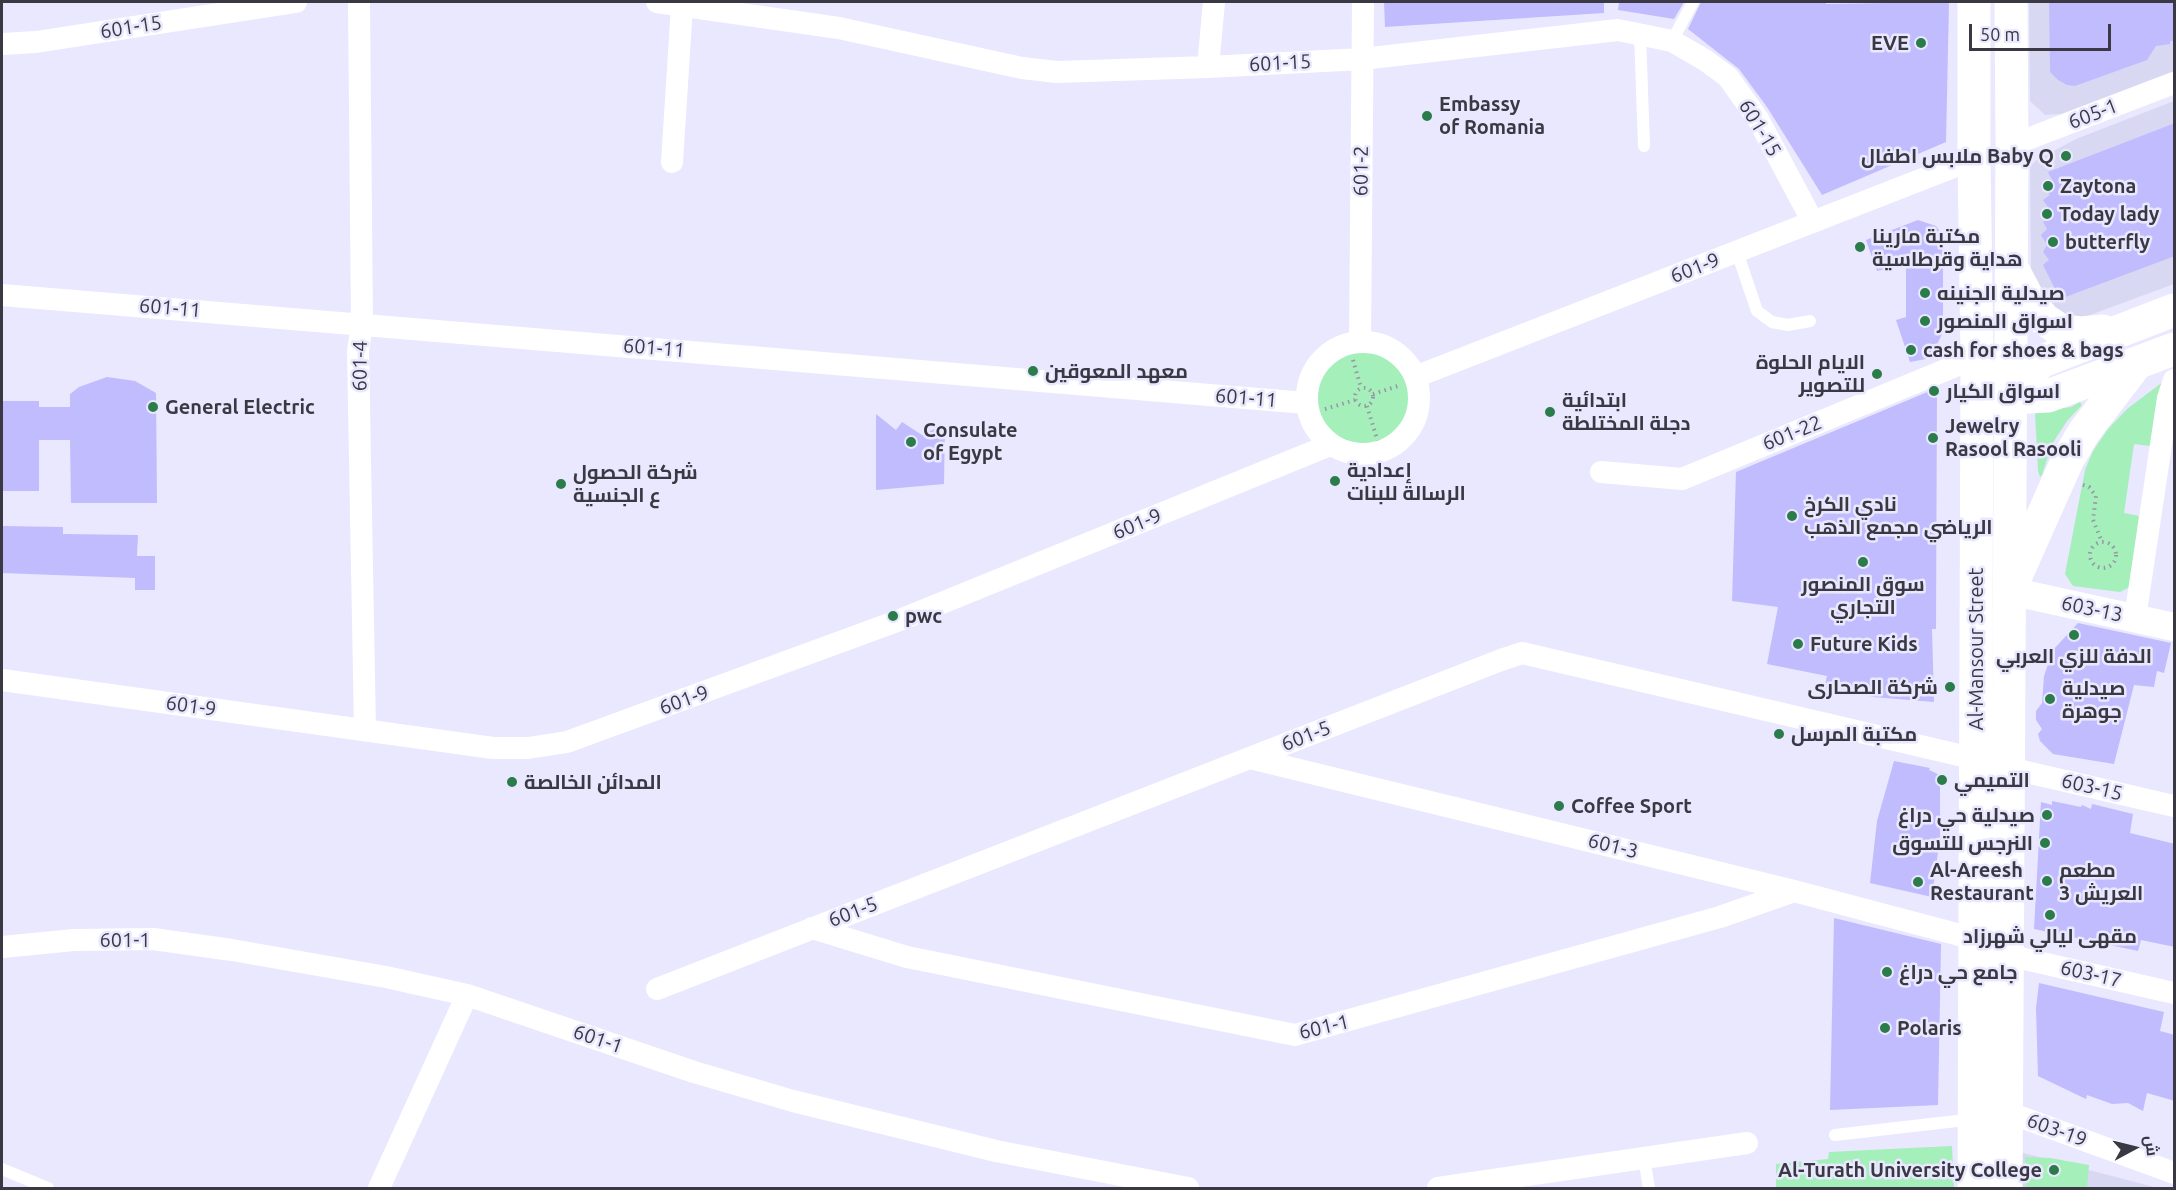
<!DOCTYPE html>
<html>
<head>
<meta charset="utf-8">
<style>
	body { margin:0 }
	#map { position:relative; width:2176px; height:1190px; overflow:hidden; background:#e9e8fe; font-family:Ubuntu,Cairo,sans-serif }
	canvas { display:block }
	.frame { position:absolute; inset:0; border:3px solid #393843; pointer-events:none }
	.north { position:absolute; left:2104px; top:1118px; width:60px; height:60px; -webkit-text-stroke:4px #e9e8fe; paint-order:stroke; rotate:83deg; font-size:16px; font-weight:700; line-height:24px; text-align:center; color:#393843 }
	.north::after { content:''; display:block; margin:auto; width:21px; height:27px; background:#393843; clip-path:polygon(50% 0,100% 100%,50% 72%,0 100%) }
	.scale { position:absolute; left:1969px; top:24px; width:142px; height:27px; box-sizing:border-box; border:3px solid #393843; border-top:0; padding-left:8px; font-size:18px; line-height:21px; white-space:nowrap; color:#393843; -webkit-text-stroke:4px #e9e8fe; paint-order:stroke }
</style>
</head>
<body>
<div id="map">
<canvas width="2176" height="1190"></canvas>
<div class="frame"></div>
<div class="north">ش</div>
<div class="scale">50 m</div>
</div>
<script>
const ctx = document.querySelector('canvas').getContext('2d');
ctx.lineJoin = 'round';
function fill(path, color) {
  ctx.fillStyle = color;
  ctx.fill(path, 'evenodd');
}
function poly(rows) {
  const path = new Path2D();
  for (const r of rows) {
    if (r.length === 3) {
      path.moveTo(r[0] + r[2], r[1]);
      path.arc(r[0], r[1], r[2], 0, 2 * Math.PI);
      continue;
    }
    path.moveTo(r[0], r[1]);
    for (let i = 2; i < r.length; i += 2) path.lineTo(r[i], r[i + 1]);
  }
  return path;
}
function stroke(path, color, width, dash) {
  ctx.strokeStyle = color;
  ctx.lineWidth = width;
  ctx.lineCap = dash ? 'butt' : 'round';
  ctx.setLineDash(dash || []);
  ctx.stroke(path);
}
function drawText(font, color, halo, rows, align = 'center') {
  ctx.font = font + ' Ubuntu,Cairo,sans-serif';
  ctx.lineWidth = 5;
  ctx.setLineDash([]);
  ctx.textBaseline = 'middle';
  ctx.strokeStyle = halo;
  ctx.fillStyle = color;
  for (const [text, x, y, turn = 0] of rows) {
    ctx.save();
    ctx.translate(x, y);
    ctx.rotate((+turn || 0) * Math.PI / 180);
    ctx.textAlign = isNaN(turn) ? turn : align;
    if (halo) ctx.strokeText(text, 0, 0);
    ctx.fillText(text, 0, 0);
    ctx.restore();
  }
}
fill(poly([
	[2029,2,2174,2,2174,71,2061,114,2045,115,2030,101],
	[2174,101,2174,284,2074,321,2050,309,2031,270,2030,167,2035,161,2076,139],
	[2020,1152,2158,1188,2019,1188]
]), '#d9d8f3');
fill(poly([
	[1363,398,47],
	[2168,378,2151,446,2134,444,2124,513,2139,516,2130,587,2120,592,2073,586,2065,574,2085,470,2093,451,2108,429,2127,409],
	[2080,402,2082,405,2067,421,2052,444,2042,475,2040,477,2038,471,2035,412,2071,407],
	[1952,1146,1954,1188,1776,1188,1776,1164,1828,1159,1829,1152],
	[2025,1157,2050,1158,2089,1165,2087,1188,2026,1188]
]), '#a4efba');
fill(poly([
	[1384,2,1604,2,1604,13,1385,27],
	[1619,2,1684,2,1674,19,1618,10],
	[1701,2,1826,2,1826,4,1949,2,1946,142,1822,195,1767,107,1739,69,1688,29],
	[2049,2,2175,2,2175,41,2170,41,2170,44,2156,46,2147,60,2075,86,2067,85,2058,80,2050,72],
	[2175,123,2175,256,2060,299,2043,265,2049,260,2043,252,2047,245,2041,235,2047,229,2043,222,2049,219,2043,210,2048,207,2043,200,2050,195,2046,190,2054,184,2048,172],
	[1918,220,1936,226,1941,233,1943,242,1943,332,1933,353,1926,359,1910,362,1896,320,1906,317,1906,264,1877,271,1866,240],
	[107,377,135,381,156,393,157,503,71,503,70,440,39,440,39,491,2,491,2,401,39,401,39,407,70,407,70,394,79,387],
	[1937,388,1936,629,1932,629,1934,702,1873,697,1824,688,1827,676,1767,664,1778,607,1732,601,1736,472],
	[876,414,896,430,902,422,922,435,945,424,944,484,876,490],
	[2,526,63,527,63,534,138,535,137,556,155,556,155,590,135,590,135,578,2,573],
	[2078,623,2171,643,2164,673,2157,671,2154,687,2134,685,2114,764,2053,754,2040,741,2038,734,2042,729,2036,720,2036,711,2042,703,2044,676,2053,650],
	[1894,761,1930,768,1929,770,1940,775,1940,837,1932,897,1870,883,1877,821],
	[2052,801,2081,807,2082,805,2091,809,2092,804,2133,814,2130,833,2175,844,2175,947,2141,940,2138,951,2034,929,2041,802,2052,805],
	[1834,918,1941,944,1938,1105,1830,1110],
	[2039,983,2164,1012,2160,1031,2175,1035,2175,1101,2147,1093,2143,1111,2128,1103,2112,1104,2087,1095,2086,1099,2038,1076,2036,1008]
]), '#c0bcfd');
stroke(poly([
	[1353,360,1361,388],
	[1364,397,9],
	[1373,394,1398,386],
	[1367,406,1378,442],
	[1325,409,1355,400],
	[2083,485,2089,487,2096,496,2093,520,2102,542],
	[2103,555,13]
]), '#9796a6', 4, [1.5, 4.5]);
stroke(poly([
	[1640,34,1644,146],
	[1672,41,1693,2],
	[1737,252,1757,311,1772,322,1788,325,1810,321],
	[1835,1135,1974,1119],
	[1644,1158,1649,1188],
	[2,1169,48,1188]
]), '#fff', 12);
stroke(poly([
	[359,2,362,324,358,351,365,730],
	[657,2,839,28,1022,68,1057,72,1208,67,1362,59,1618,30,1672,41,1705,60,1728,77,1758,119,1813,222],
	[2,44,36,42,296,2],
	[1208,67,1214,2],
	[2012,145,2174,83],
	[672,162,682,6],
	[2,295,1306,403],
	[1360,341,1363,2],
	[1363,398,56],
	[1415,377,1974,159],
	[1601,472,1682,479,1977,357],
	[2135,618,2168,398,2174,380],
	[2,680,493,748,528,748,567,742,900,620,1330,445],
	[1250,758,1794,891,1975,939],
	[2009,768,2174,806],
	[812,928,907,957,1295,1035,1720,917,1794,891],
	[2,947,74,940,153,939,232,950,386,977,467,995,694,1072,793,1101,996,1151,1188,1188],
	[2007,955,2174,993],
	[657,989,1501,660,1522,653,1976,759],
	[2007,1112,2174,1173],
	[379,1188,467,995],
	[1438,1188,1747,1143]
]), '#fff', 22);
stroke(poly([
	[2010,591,2174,627]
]), '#fff', 28);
stroke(poly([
	[2012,268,2031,304,2044,319,2060,330,2081,333,2103,331],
	[1994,378,2011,389,2030,397,2048,396,2174,349],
	[2002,399,2042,361,2174,310],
	[2015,578,2068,459,2084,432,2136,364],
	[1974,1188,1977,357,1974,159,1974,2],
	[2006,1188,2012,145,2011,2]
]), '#fff', 33);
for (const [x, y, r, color] of [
	[1921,43,6,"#2c7b4b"],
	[1427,116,6,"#2c7b4b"],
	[2066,156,6,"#2c7b4b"],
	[2048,186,6,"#2c7b4b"],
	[2047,214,6,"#2c7b4b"],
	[2053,242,6,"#2c7b4b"],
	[1860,247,6,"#2c7b4b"],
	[1925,293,6,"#2c7b4b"],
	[1925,321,6,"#2c7b4b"],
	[1911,350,6,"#2c7b4b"],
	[1033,371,6,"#2c7b4b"],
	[1877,374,6,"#2c7b4b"],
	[1934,391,6,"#2c7b4b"],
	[153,407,6,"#2c7b4b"],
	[1550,412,6,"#2c7b4b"],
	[1933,438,6,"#2c7b4b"],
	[911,442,6,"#2c7b4b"],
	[1335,481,6,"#2c7b4b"],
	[561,484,6,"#2c7b4b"],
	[1792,516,6,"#2c7b4b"],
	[1863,562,6,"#2c7b4b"],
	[893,616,6,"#2c7b4b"],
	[2074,635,6,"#2c7b4b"],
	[1798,644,6,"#2c7b4b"],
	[1950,687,6,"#2c7b4b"],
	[2050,699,6,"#2c7b4b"],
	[1779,734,6,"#2c7b4b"],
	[1942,780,6,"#2c7b4b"],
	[512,782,6,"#2c7b4b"],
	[1559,806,6,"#2c7b4b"],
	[2047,815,6,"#2c7b4b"],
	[2045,843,6,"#2c7b4b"],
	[2047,881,6,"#2c7b4b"],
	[1918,882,6,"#2c7b4b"],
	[2050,915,6,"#2c7b4b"],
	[1887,972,6,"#2c7b4b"],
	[1885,1028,6,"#2c7b4b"],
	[2054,1170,6,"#2c7b4b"]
]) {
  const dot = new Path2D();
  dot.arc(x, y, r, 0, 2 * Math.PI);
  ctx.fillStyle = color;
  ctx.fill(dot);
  stroke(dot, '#e9e8fe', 2);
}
drawText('20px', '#393843', '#e9e8fe', [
	["601-15",131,27,-9],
	["601-15",1280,63,-3],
	["605-1",2093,114,-21],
	["601-15",1760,128,59],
	["601-2",1361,171,-89],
	["601-9",1695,268,-21],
	["601-11",170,308,5],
	["601-11",654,348,5],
	["601-4",360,366,-89],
	["601-11",1246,398,5],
	["601-22",1792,433,-22],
	["601-9",1137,524,-22],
	["603-13",2092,609,12],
	["Al-Mansour Street",1976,649,-90],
	["601-9",684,700,-20],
	["601-9",191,706,8],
	["601-5",1306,736,-21],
	["603-15",2092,787,13],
	["601-3",1613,846,14],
	["601-5",853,912,-21],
	["601-1",125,940],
	["603-17",2091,974,13],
	["601-1",1324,1027,-13],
	["601-1",598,1039,19],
	["603-19",2057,1130,20]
]);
drawText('bold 20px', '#393843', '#e9e8fe', [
	["EVE",1909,43,"right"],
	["Embassy",1439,104],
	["of Romania",1439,127],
	["ملابس اطفال Baby Q",2054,156,"right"],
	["Zaytona",2060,186],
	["Today lady",2059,214],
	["مكتبة مارينا",1872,236],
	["هداية وقرطاسية",1872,259],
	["butterfly",2065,242],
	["صيدلية الجنينه",1937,293],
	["اسواق المنصور",1937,321],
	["cash for shoes & bags",1923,350],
	["الايام الحلوة",1865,362,"right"],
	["للتصوير",1865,385,"right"],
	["معهد المعوقين",1045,371],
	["اسواق الكيار",1946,391],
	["ابتدائية",1562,400],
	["دجلة المختلطة",1562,423],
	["General Electric",165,407],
	["Jewelry",1945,426],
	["Rasool Rasooli",1945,449],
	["Consulate",923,430],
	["of Egypt",923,453],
	["إعدادية",1347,470],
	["الرسالة للبنات",1347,493],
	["شركة الحصول",573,472],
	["ع الجنسية",573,495],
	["نادي الكرخ",1804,504],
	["الرياضي مجمع الذهب",1804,527],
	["سوق المنصور",1863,584,"center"],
	["التجاري",1863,607,"center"],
	["pwc",905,616],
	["Future Kids",1810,644],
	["الدفة للزي العربي",2074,656,"center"],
	["شركة الصحارى",1938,687,"right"],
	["صيدلية",2062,688],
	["جوهرة",2062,711],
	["مكتبة المرسل",1791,734],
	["التميمي",1954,780],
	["المدائن الخالصة",524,782],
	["Coffee Sport",1571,806],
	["صيدلية حي دراغ",2035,815,"right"],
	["النرجس للتسوق",2033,843,"right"],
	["Al-Areesh",1930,870],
	["Restaurant",1930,893],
	["مطعم",2059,870],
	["العريش 3",2059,893],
	["مقهى ليالي شهرزاد",2050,936,"center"],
	["جامع حي دراغ",1899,972],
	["Polaris",1897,1028],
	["Al-Turath University College",2042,1170,"right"]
], 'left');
</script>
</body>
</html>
